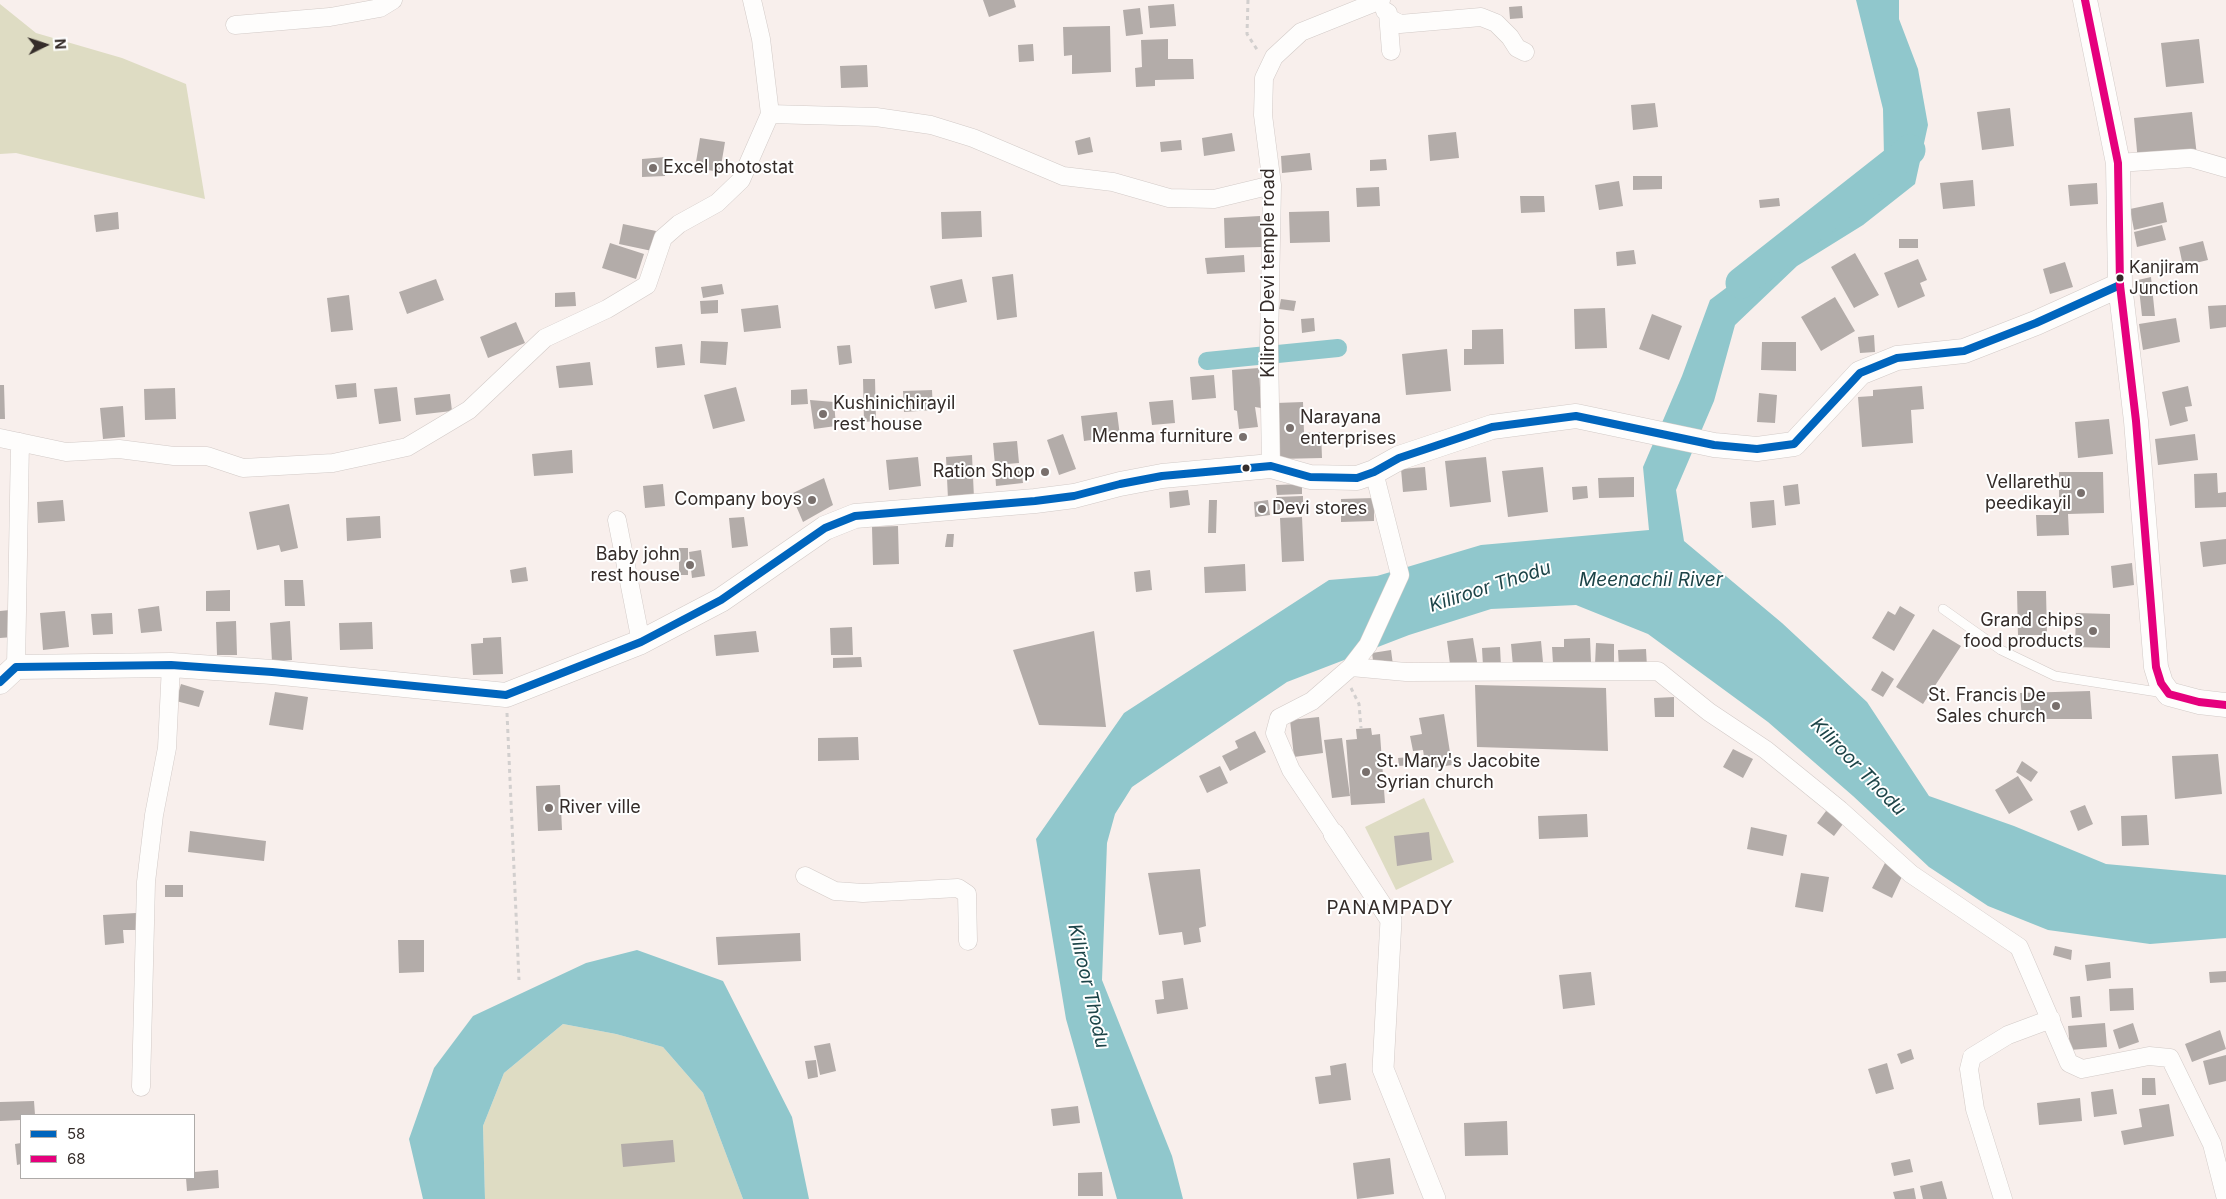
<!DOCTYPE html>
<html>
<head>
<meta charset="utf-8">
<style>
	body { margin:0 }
	#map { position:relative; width:2226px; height:1199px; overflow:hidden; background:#f8efec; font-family:Inter,sans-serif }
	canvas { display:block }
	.legend { position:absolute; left:20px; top:1114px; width:175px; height:65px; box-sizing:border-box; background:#fff; border:1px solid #aeaba9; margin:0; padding:6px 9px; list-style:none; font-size:15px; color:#342c29 }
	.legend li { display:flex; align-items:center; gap:10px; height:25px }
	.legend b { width:25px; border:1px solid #aeaba9 }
	.north { position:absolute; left:20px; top:20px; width:50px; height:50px; -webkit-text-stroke:4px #fff; paint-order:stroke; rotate:86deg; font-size:14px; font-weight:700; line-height:20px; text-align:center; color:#342c29 }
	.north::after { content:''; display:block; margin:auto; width:18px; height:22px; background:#342c29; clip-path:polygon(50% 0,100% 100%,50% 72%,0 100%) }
</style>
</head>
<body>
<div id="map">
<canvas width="2226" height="1199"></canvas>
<ul class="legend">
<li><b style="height:6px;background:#0065bd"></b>58</li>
<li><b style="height:6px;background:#e5007d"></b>68</li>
</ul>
<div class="north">N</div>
</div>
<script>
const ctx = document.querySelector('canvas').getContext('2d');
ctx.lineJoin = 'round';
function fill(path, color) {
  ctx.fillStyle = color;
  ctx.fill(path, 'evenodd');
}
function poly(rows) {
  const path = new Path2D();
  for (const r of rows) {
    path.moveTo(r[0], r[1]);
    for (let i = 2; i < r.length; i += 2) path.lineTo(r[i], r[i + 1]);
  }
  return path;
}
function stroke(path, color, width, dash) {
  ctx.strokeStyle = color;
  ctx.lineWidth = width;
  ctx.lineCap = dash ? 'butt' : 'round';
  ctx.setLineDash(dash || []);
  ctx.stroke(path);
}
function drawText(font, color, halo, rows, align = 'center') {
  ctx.font = font + ' Inter,sans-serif';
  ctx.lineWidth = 4;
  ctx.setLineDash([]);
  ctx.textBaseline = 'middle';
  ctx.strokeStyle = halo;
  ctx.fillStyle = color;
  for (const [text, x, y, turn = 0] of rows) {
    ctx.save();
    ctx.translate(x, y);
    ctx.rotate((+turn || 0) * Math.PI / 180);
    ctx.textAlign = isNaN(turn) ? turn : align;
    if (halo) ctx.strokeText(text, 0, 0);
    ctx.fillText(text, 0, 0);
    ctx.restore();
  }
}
fill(poly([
	[0,4,36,33,122,58,186,84,205,199,16,153,0,154],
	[1424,798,1454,862,1396,890,1365,827],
	[563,1024,616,1034,663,1047,703,1093,743,1199,485,1199,483,1126,504,1073]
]), '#dedcc3');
fill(poly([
	[1856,0,1899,0,1899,19,1918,69,1928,125,1915,184,1863,225,1797,266,1735,325,1714,401,1676,490,1684,541,1782,623,1867,702,1929,796,2014,826,2106,864,2226,875,2226,938,2150,944,2048,930,1988,906,1929,867,1853,796,1768,722,1648,634,1576,605,1491,609,1409,635,1287,682,1132,787,1115,814,1107,843,1102,980,1172,1156,1183,1199,1117,1199,1066,1019,1036,839,1124,713,1329,580,1377,576,1481,545,1649,530,1643,467,1682,376,1710,300,1734,282,1803,240,1873,190,1884,157,1883,109],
	[637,950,723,981,792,1117,809,1199,743,1199,703,1093,663,1047,616,1034,563,1024,504,1073,483,1126,485,1199,423,1199,409,1139,434,1068,473,1016,586,963]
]), '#90c7cc');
stroke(poly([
	[1207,361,1338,348]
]), '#90c7cc', 18);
stroke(poly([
	[1741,283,1910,150]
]), '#90c7cc', 31);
fill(poly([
	[983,0,1014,0,1016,7,989,17],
	[1174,4,1176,26,1150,28,1148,6],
	[1522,6,1523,18,1510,19,1509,7],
	[1140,8,1143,34,1126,36,1123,10],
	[1110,26,1111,72,1072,74,1072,55,1064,56,1063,27],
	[1168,39,1168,59,1193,59,1194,79,1155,80,1155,86,1136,87,1135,68,1142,67,1141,40],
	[2199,39,2204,83,2166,87,2161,43],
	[1033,44,1034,61,1019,62,1018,45],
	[867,65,868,87,841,88,840,66],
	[1655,103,1658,127,1633,130,1631,105],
	[2010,108,2014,146,1982,150,1977,112],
	[2192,112,2197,156,2138,162,2134,118],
	[1456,132,1459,158,1430,161,1428,135],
	[1232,133,1235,151,1204,156,1202,138],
	[1090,137,1093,152,1078,155,1075,141],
	[700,138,725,142,720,172,695,168],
	[1181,140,1182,150,1161,152,1160,142],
	[1310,153,1312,170,1282,173,1281,156],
	[666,157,665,176,642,177,642,159],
	[1386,159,1387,170,1370,171,1370,160],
	[1633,176,1662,176,1662,189,1633,190],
	[1973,180,1975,206,1943,209,1940,183],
	[1619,181,1623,206,1599,210,1595,185],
	[2097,183,2098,204,2070,206,2068,185],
	[1379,187,1380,206,1357,207,1356,188],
	[1520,196,1544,196,1545,212,1521,213],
	[1779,198,1780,206,1760,208,1759,200],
	[2163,202,2167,222,2134,230,2130,209],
	[981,211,982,237,942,239,941,212],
	[1329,211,1330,242,1290,243,1289,212],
	[118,212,119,229,96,232,94,215],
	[1260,216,1262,247,1225,248,1224,218],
	[623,224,656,231,652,251,619,244],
	[2162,225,2166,240,2137,247,2134,232],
	[1899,239,1918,239,1918,248,1899,248],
	[2203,241,2208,260,2183,266,2179,247],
	[610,243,644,254,636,279,602,268],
	[1634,250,1636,264,1617,266,1616,252],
	[1855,253,1879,295,1854,308,1831,267],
	[1244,255,1245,272,1207,274,1205,258],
	[1918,259,1927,280,1920,283,1925,296,1898,308,1884,273],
	[2065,262,2073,287,2050,294,2043,269],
	[1013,274,1017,317,997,320,992,277],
	[2151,277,2155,316,2142,316,2138,280],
	[436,279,444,300,407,314,399,292],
	[962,279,967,302,935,309,930,286],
	[722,284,724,294,703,298,701,287],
	[575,292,576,306,555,307,555,293],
	[349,295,353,330,331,332,327,298],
	[1835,297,1855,331,1821,351,1801,317],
	[1281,299,1296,301,1294,311,1279,309],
	[718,300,718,313,701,314,700,301],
	[778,305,781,328,744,332,741,309],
	[2226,305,2226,327,2210,329,2208,306],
	[1605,308,1607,348,1575,349,1574,309],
	[1652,314,1682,326,1669,360,1639,349],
	[1314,318,1315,331,1302,333,1301,319],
	[2176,318,2180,342,2143,350,2139,324],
	[516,322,525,343,488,358,480,337],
	[1503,329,1504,364,1464,365,1464,349,1472,349,1472,330],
	[1874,335,1875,352,1860,353,1858,337],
	[701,341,728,342,726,365,700,363],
	[1762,342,1796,342,1796,371,1761,370],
	[682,344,685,365,657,368,655,347],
	[850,345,852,363,839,365,837,346],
	[1447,349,1451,391,1406,395,1402,354],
	[590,362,593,385,559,388,556,366],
	[1259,368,1261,408,1255,407,1258,427,1239,429,1237,411,1234,410,1232,370],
	[1214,375,1216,398,1192,400,1190,377],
	[863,379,875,379,876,421,864,422],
	[356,383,357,397,337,399,335,385],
	[0,385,4,385,5,419,0,419],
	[1922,386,1924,409,1911,410,1913,443,1862,447,1858,397,1873,396,1873,390],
	[2188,386,2192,406,2185,407,2188,421,2170,426,2162,392],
	[397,387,401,421,379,424,374,389],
	[736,387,745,421,713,429,704,395],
	[175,388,176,419,145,420,144,389],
	[807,389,808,404,791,405,791,390],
	[932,390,933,410,904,412,903,391],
	[1759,393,1777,395,1775,423,1757,422],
	[450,394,452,411,416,415,414,398],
	[810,400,834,402,836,426,814,429],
	[1173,400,1175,423,1152,425,1149,402],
	[1303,402,1304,433,1321,432,1322,458,1278,459,1276,403],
	[123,406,125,437,103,439,100,408],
	[1117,412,1120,436,1084,441,1081,416],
	[2109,419,2113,454,2078,458,2075,422],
	[1063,434,1076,469,1059,475,1047,440],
	[2195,434,2198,460,2158,465,2155,439],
	[1017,441,1019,463,995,465,993,443],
	[572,450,573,473,534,476,532,454],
	[972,455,974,498,948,499,946,457],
	[918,457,921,486,889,490,886,460],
	[1486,457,1491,502,1450,507,1445,461],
	[1021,467,1023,483,996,486,995,470],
	[1425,467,1427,490,1403,492,1401,469],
	[1543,467,1548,512,1508,517,1502,471],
	[2059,472,2103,472,2104,513,2068,514,2069,535,2037,536,2036,515,2059,515],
	[2217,473,2218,493,2226,492,2226,507,2195,508,2194,474],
	[1634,477,1634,497,1599,498,1598,478],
	[824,478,833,505,803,522,791,494],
	[663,484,665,506,645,508,643,486],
	[1302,484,1302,494,1277,495,1276,485],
	[1798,484,1800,504,1785,506,1783,486],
	[1587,486,1588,498,1573,500,1572,487],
	[1188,490,1190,505,1170,508,1169,492],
	[1303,496,1303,509,1276,510,1276,497],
	[1374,498,1374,521,1341,522,1341,499],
	[63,500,65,521,38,523,37,502],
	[1209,500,1217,500,1216,533,1208,533],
	[1268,500,1270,515,1255,517,1254,502],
	[1774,500,1776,525,1752,528,1750,502],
	[289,504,298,548,281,552,279,545,257,550,249,512],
	[380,516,381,538,347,541,346,518],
	[744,517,748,546,732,548,729,518],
	[1302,517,1304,561,1282,562,1280,518],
	[898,526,899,564,873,565,872,527],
	[947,534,954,534,953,547,945,547],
	[2226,539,2226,564,2203,567,2200,542],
	[679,548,688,548,688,575,679,575],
	[701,550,705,576,692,578,689,552],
	[2132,563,2134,585,2113,588,2111,566],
	[1245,564,1246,591,1205,593,1204,567],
	[526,567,528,581,512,583,510,570],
	[1150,570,1152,590,1136,592,1134,572],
	[284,580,303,580,305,606,285,606],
	[230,590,230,611,206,611,206,591],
	[2017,591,2046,591,2047,635,2018,635],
	[159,606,162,631,141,633,138,609],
	[1900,606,1915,615,1894,651,1872,638,1888,611,1895,615],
	[10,610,13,637,0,638,0,611],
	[65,611,69,647,43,650,40,613],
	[112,613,113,634,93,635,91,614],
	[2076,613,2110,614,2110,648,2075,647],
	[236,621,237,655,217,655,216,622],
	[290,621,292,660,272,662,270,623],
	[372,622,373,649,340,650,339,623],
	[852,627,853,655,831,655,830,628],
	[1933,629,1961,646,1923,704,1896,687],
	[756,631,759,652,716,656,714,635],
	[1094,631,1106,727,1039,725,1013,650],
	[501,637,503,674,473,675,471,644,483,643,483,638],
	[1473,638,1478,668,1451,672,1447,641],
	[1590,638,1591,662,1553,663,1552,647,1564,647,1564,639],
	[1541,641,1543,662,1513,666,1511,644],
	[1596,643,1614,644,1614,664,1595,664],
	[1500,647,1501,666,1483,666,1482,648],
	[1646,649,1647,667,1619,668,1618,650],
	[1391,650,1393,665,1374,668,1372,653],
	[861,657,862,667,833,668,833,658],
	[1882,671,1894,679,1883,697,1871,690],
	[181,684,204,691,199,707,176,701],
	[1475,685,1606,688,1608,751,1477,747],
	[2090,691,2092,719,2022,719,2020,693],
	[275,692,308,697,303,730,269,725],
	[1674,697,1674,717,1655,717,1654,698],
	[1444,714,1452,765,1426,769,1423,750,1413,751,1410,736,1422,734,1419,718],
	[1319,717,1323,753,1294,757,1290,720],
	[1371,728,1372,735,1380,734,1385,803,1351,805,1346,740,1357,739,1356,729],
	[1255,731,1266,752,1230,771,1222,756,1238,748,1235,741],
	[858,737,859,760,818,761,818,738],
	[1342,738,1350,796,1332,798,1324,740],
	[1733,749,1753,759,1743,778,1723,767],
	[2218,754,2222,794,2175,799,2172,756],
	[1410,757,1411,765,1399,766,1398,758],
	[2022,761,2038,772,2031,782,2016,772],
	[1220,766,1228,783,1207,793,1199,776],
	[2018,776,2033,800,2009,814,1995,790],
	[560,785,562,830,538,831,536,786],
	[2085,805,2093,824,2078,831,2070,811],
	[1829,807,1846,820,1834,836,1817,823],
	[1587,814,1588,837,1539,839,1538,816],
	[2147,815,2149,845,2122,846,2121,816],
	[1751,827,1787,835,1783,856,1747,849],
	[190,831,266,841,264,861,188,852],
	[1429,832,1432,860,1397,866,1394,836],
	[1886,861,1905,870,1892,898,1872,888],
	[1200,869,1206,926,1199,928,1201,942,1184,945,1182,932,1159,935,1148,873],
	[1801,873,1829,877,1823,912,1795,907],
	[165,885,183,885,183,897,165,897],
	[136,913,137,930,123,930,124,943,105,945,103,915],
	[800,933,801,961,718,965,716,937],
	[398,940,424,940,424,972,399,973],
	[2055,946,2072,950,2071,960,2053,955],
	[2110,962,2111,978,2087,981,2085,965],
	[2226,971,2226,982,2210,983,2209,972],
	[1591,972,1595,1005,1563,1009,1559,975],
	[1183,978,1188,1009,1157,1014,1155,1000,1164,999,1162,981],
	[2133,988,2134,1010,2110,1011,2109,989],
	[2080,996,2082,1017,2072,1018,2070,997],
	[2105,1023,2107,1047,2070,1050,2068,1026],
	[2133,1023,2139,1042,2119,1049,2113,1030],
	[2220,1030,2226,1049,2192,1062,2185,1044],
	[830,1043,836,1071,820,1075,814,1046],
	[1911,1049,1914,1059,1901,1064,1897,1054],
	[2226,1055,2226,1081,2209,1085,2203,1061],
	[816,1060,818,1077,808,1079,805,1061],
	[1346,1063,1351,1100,1319,1104,1315,1077,1331,1075,1330,1066],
	[1887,1063,1894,1089,1876,1094,1868,1069],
	[2142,1078,2155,1078,2156,1095,2142,1095],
	[2113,1089,2117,1114,2094,1117,2091,1092],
	[2080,1098,2082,1121,2039,1125,2037,1103],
	[34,1101,35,1115,21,1115,21,1120,0,1121,0,1102],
	[2169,1104,2174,1136,2124,1145,2121,1131,2142,1127,2139,1109],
	[1078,1106,1080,1123,1053,1126,1051,1109],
	[1507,1121,1508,1155,1465,1156,1464,1123],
	[673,1140,675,1162,623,1167,621,1144],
	[21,1143,21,1164,17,1165,15,1144],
	[1390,1158,1394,1194,1357,1199,1353,1163],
	[1910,1159,1913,1172,1894,1176,1891,1163],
	[218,1170,219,1188,187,1191,186,1178,194,1178,194,1172],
	[1102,1172,1103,1196,1078,1196,1078,1173],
	[1942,1181,1947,1199,1923,1199,1920,1186],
	[1914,1188,1916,1199,1895,1199,1893,1192]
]), '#b3aca9');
const service = poly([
	[1943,609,2001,650,2055,676,2164,693]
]);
const minor = poly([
	[752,0,761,39,770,114],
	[1385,11,1388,13,1391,51],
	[1389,18,1400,24,1481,17,1496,23,1510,37,1517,48,1525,52],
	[235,25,330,17,380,8,393,0],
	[2118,163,2191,158,2226,168],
	[0,438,66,452,119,449,174,456,207,456,243,468,333,463,407,447,469,410,545,338,607,309,647,285,663,238,679,224,717,203,741,180,770,114,876,117,931,125,973,138,1063,176,1113,182,1169,198,1214,199,1272,185],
	[1271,466,1269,346,1272,185,1263,115,1264,78,1274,57,1301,32,1381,0],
	[617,520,641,642],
	[16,667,20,442],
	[1351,667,1406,672,1658,671,1709,712,1766,750,1840,810,1911,874,2019,947,2069,1063,2082,1069,2149,1056,2170,1058,2212,1144,2226,1199],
	[1334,834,1291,770,1275,733,1279,718,1312,701,1351,667,1368,645,1400,575,1374,472],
	[805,876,835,891,863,893,958,888,967,894,968,941],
	[141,1087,146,882,154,815,167,748,171,665],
	[2003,1199,1975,1109,1969,1069,1972,1057,2008,1035,2051,1019]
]);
const tertiary = poly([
	[1334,834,1391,920,1383,1069,1435,1199]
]);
const secondary = poly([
	[2085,0,2118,163,2120,285,2136,421,2156,667,2161,683,2169,694,2199,702,2226,705],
	[0,682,16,667,171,665,272,672,506,695,641,642,721,600,825,528,855,516,1035,501,1074,496,1120,484,1162,476,1271,466,1310,477,1357,478,1374,472,1399,458,1492,427,1576,416,1714,445,1757,449,1794,444,1860,373,1897,358,1964,351,2036,323,2120,285]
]);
stroke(service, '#d2cac7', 10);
stroke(minor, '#d2cac7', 19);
stroke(tertiary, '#d2cac7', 22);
stroke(secondary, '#d2cac7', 25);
stroke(poly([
	[1248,0,1247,34,1258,51],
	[1351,688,1359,704,1361,728],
	[507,713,519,980]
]), '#d2cfce', 3, [4, 4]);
stroke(service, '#fefdfc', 9);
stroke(minor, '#fefdfc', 18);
stroke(tertiary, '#fefdfc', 21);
stroke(secondary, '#fefdfc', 24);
stroke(poly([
	[0,682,16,667,171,665,272,672,506,695,641,642,721,600,825,528,855,516,1035,501,1074,496,1120,484,1162,476,1271,466,1310,477,1357,478,1374,472,1399,458,1492,427,1576,416,1714,445,1757,449,1794,444,1860,373,1897,358,1964,351,2036,323,2120,285]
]), '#0065bd', 8);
stroke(poly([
	[2085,0,2118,163,2120,285,2136,421,2156,667,2161,683,2169,694,2199,702,2226,705]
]), '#e5007d', 8);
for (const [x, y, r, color] of [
	[653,168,5,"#79706d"],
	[2120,278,4.5,"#342c29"],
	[823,414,5,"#79706d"],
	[1290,428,5,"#79706d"],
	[1243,437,5,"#79706d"],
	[1246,468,4.5,"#342c29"],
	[1045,472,5,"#79706d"],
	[2081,493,5,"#79706d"],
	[812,500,5,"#79706d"],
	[1262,509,5,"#79706d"],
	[690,565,5,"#79706d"],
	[2093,631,5,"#79706d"],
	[2056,706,5,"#79706d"],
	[1366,772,5,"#79706d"],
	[549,808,5,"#79706d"]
]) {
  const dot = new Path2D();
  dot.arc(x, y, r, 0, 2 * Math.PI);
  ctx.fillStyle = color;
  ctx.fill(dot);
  stroke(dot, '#fff', 2);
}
drawText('17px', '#342c29', '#fff', [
	["Kanjiram",2129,268],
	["Junction",2129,289]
], 'left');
drawText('18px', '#342c29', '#fff', [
	["Excel photostat",663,168,"left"],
	["Kushinichirayil",833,404,"left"],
	["rest house",833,425,"left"],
	["Narayana",1300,418,"left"],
	["enterprises",1300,439,"left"],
	["Menma furniture",1233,437],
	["Ration Shop",1035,472],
	["Vellarethu",2071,483],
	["peedikayil",2071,504],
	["Company boys",802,500],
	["Devi stores",1272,509,"left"],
	["Baby john",680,555],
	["rest house",680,576],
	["Grand chips",2083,621],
	["food products",2083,642],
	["St. Francis De",2046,696],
	["Sales church",2046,717],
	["St. Mary's Jacobite",1376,762,"left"],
	["Syrian church",1376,783,"left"],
	["River ville",559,808,"left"]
], 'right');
drawText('18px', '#342c29', '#fff', [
	["Kiliroor Devi temple road",1269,273,-90]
]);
drawText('italic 19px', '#1d4448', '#fff', [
	["Meenachil River",1651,580],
	["Kiliroor Thodu",1490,587,-18],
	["Kiliroor Thodu",1858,767,46],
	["Kiliroor Thodu",1088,986,77]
]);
ctx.letterSpacing = '1px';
drawText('19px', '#342c29', '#fff', [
	["PANAMPADY",1390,908]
]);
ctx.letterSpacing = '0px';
</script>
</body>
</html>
